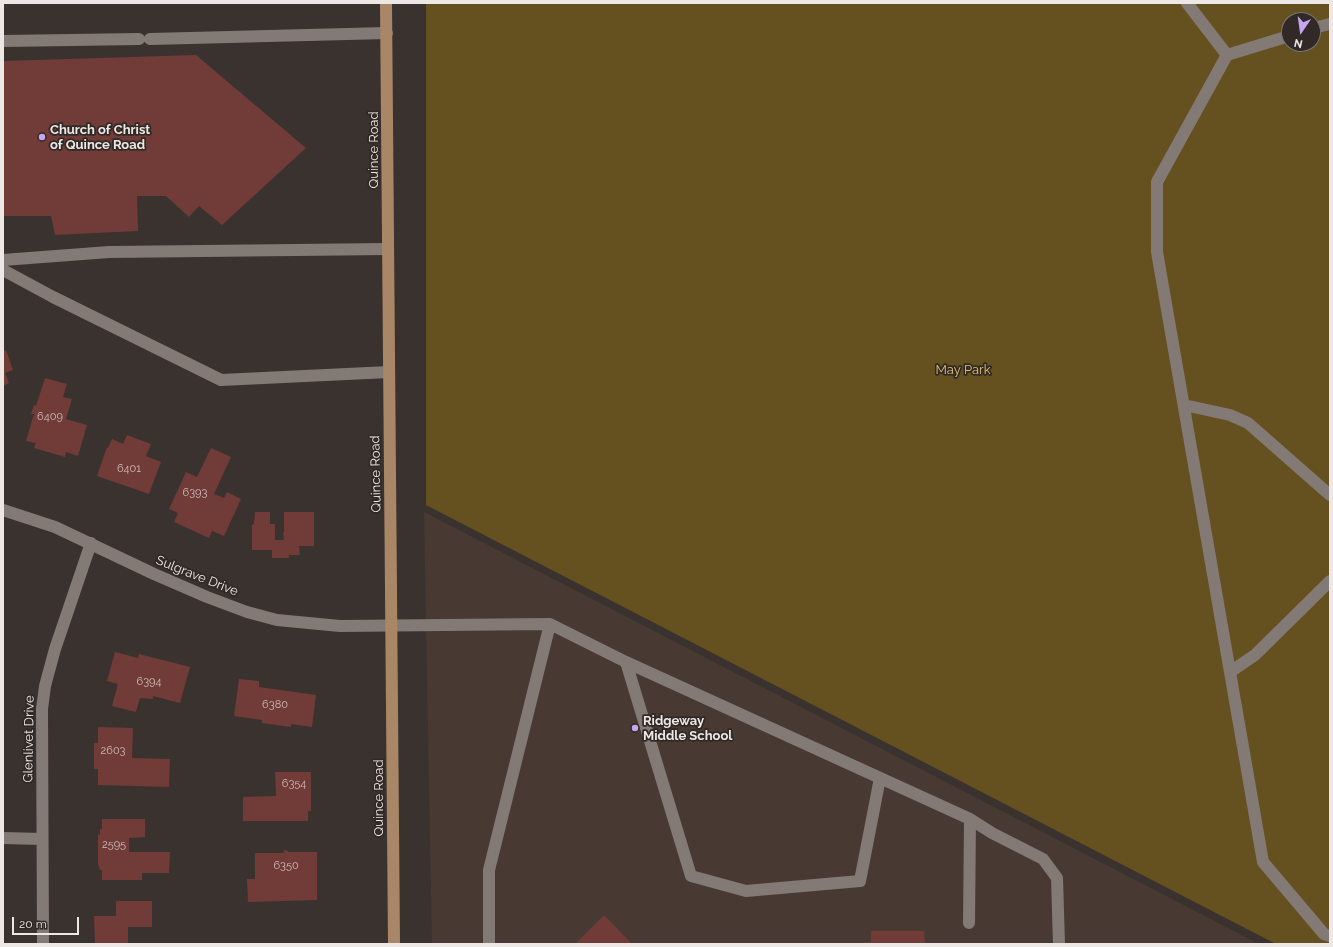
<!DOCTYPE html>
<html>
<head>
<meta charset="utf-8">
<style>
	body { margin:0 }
	#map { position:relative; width:1333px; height:947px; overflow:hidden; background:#3a322f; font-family:Raleway,sans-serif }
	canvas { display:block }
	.frame { position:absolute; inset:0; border:4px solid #ede8e6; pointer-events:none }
	.north { position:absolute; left:1281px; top:12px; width:40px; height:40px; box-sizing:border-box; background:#302925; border:1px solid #7c7572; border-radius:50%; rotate:193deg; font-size:11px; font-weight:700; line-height:16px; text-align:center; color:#ede8e6 }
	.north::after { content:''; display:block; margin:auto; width:14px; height:18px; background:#c5a6f0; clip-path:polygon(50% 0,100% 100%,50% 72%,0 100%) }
	.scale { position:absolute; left:12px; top:917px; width:67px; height:18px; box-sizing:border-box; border:2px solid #ede8e6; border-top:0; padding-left:5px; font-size:12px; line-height:14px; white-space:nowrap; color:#ede8e6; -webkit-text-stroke:3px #302925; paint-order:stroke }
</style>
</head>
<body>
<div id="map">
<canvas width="1333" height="947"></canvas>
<div class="frame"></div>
<div class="north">N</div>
<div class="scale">20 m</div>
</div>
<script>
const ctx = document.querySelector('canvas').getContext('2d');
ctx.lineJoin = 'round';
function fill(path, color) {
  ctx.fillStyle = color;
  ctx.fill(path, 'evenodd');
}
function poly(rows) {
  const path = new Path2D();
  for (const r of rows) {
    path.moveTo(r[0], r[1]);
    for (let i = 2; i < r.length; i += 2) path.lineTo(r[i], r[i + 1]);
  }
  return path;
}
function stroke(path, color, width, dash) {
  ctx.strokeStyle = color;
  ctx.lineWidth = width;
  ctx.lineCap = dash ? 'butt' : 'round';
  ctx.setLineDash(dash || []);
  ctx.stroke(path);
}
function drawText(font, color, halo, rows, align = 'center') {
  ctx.font = font + ' Raleway,sans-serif';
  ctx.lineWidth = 3.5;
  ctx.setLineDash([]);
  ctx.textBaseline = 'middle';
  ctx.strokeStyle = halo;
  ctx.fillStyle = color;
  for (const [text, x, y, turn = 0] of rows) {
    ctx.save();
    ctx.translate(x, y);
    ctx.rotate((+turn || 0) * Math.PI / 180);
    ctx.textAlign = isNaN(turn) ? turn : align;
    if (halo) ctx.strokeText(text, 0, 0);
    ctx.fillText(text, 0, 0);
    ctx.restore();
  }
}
fill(poly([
	[424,512,1259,944,432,944]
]), '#483a33');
fill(poly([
	[426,3,1330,3,1330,944,1276,944,426,505],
	[1289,20,1313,20,1313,44,1289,44]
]), '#655120');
fill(poly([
	[196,55,306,148,222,225,199,206,189,217,166,196,137,196,138,231,55,235,51,216,3,216,3,61],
	[6,350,13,370,5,373,9,383,3,386,3,351],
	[45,378,67,384,63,397,72,399,66,419,87,425,78,456,66,452,65,457,34,448,36,443,26,441,34,414,31,414,34,405,36,406],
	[127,435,151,444,146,456,161,462,149,494,97,476,107,447,108,448,112,439,123,444],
	[211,448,231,457,214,494,224,498,227,492,241,499,224,536,212,531,209,538,174,522,178,513,169,509,186,472,197,477],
	[255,512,270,512,270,524,275,524,275,540,284,540,283,532,284,533,284,512,314,512,314,546,299,546,300,555,289,555,289,558,272,558,272,550,252,550,252,525,254,524],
	[115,652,138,658,139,654,190,667,180,703,153,696,153,699,140,698,136,712,112,706,118,684,107,681],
	[239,679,259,681,259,687,316,695,312,727,291,724,291,727,262,723,262,720,234,716],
	[98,727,133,728,132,758,170,759,169,787,98,785,98,769,94,769,94,743,98,743],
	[275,772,311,772,311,811,308,811,308,821,243,821,243,797,276,796],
	[102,819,145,819,145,837,129,838,129,852,170,852,169,873,142,873,142,880,102,880,102,870,100,870,98,864,98,835,100,834,100,829,102,829],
	[284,850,288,851,288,852,317,852,317,900,248,902,247,879,255,879,255,853,284,853],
	[116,901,152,901,152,927,128,927,128,944,95,944,94,916,116,916],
	[604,915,632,944,575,944],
	[871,931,924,931,925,944,850,944,871,942]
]), '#713b37');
stroke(poly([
	[1187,3,1227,55],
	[1313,28,1330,24],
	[1289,36,1227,55,1157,182,1157,252,1263,862,1324,934,1330,936],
	[150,39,387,33],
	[3,41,139,39],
	[3,260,109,252,388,249],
	[3,270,53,297,221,380,389,372],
	[1184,405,1230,415,1248,423,1330,495],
	[3,510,55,527,154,574,207,597,247,612,277,620,340,626,550,624,626,662,970,819,992,833,1043,859,1057,878,1059,944],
	[626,662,691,876,746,891,860,881,880,778],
	[1230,672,1255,655,1330,581],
	[3,838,42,839],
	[969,923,970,819],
	[43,944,42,709,45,686,55,649,91,543],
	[489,944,489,870,550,624]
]), '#837a76', 12);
stroke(poly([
	[386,3,394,944]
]), '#a98766', 12);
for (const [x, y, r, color] of [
	[42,137,4,"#c5a6f0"],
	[635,728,4,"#c5a6f0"]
]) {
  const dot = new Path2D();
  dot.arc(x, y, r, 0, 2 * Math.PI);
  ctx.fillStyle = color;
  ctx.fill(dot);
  stroke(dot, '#302925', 1.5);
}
drawText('11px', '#cebdba', null, [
	["6409",50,417],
	["6401",129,469],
	["6393",195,493],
	["6394",149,682],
	["6380",275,705],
	["2603",113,751],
	["6354",294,784],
	["2595",114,845],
	["6350",286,866]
]);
drawText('bold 13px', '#ede8e6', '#302925', [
	["Church of Christ",50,130],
	["of Quince Road",50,145],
	["Ridgeway",643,721],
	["Middle School",643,736]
], 'left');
drawText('13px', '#ede8e6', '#302925', [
	["Quince Road",374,150,-90],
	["Quince Road",376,474,-91],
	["Sulgrave Drive",197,576,22],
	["Glenlivet Drive",29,739,-89],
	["Quince Road",379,798,-90]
]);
drawText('13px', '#e3c070', '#302925', [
	["May Park",963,370]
]);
</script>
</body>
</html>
